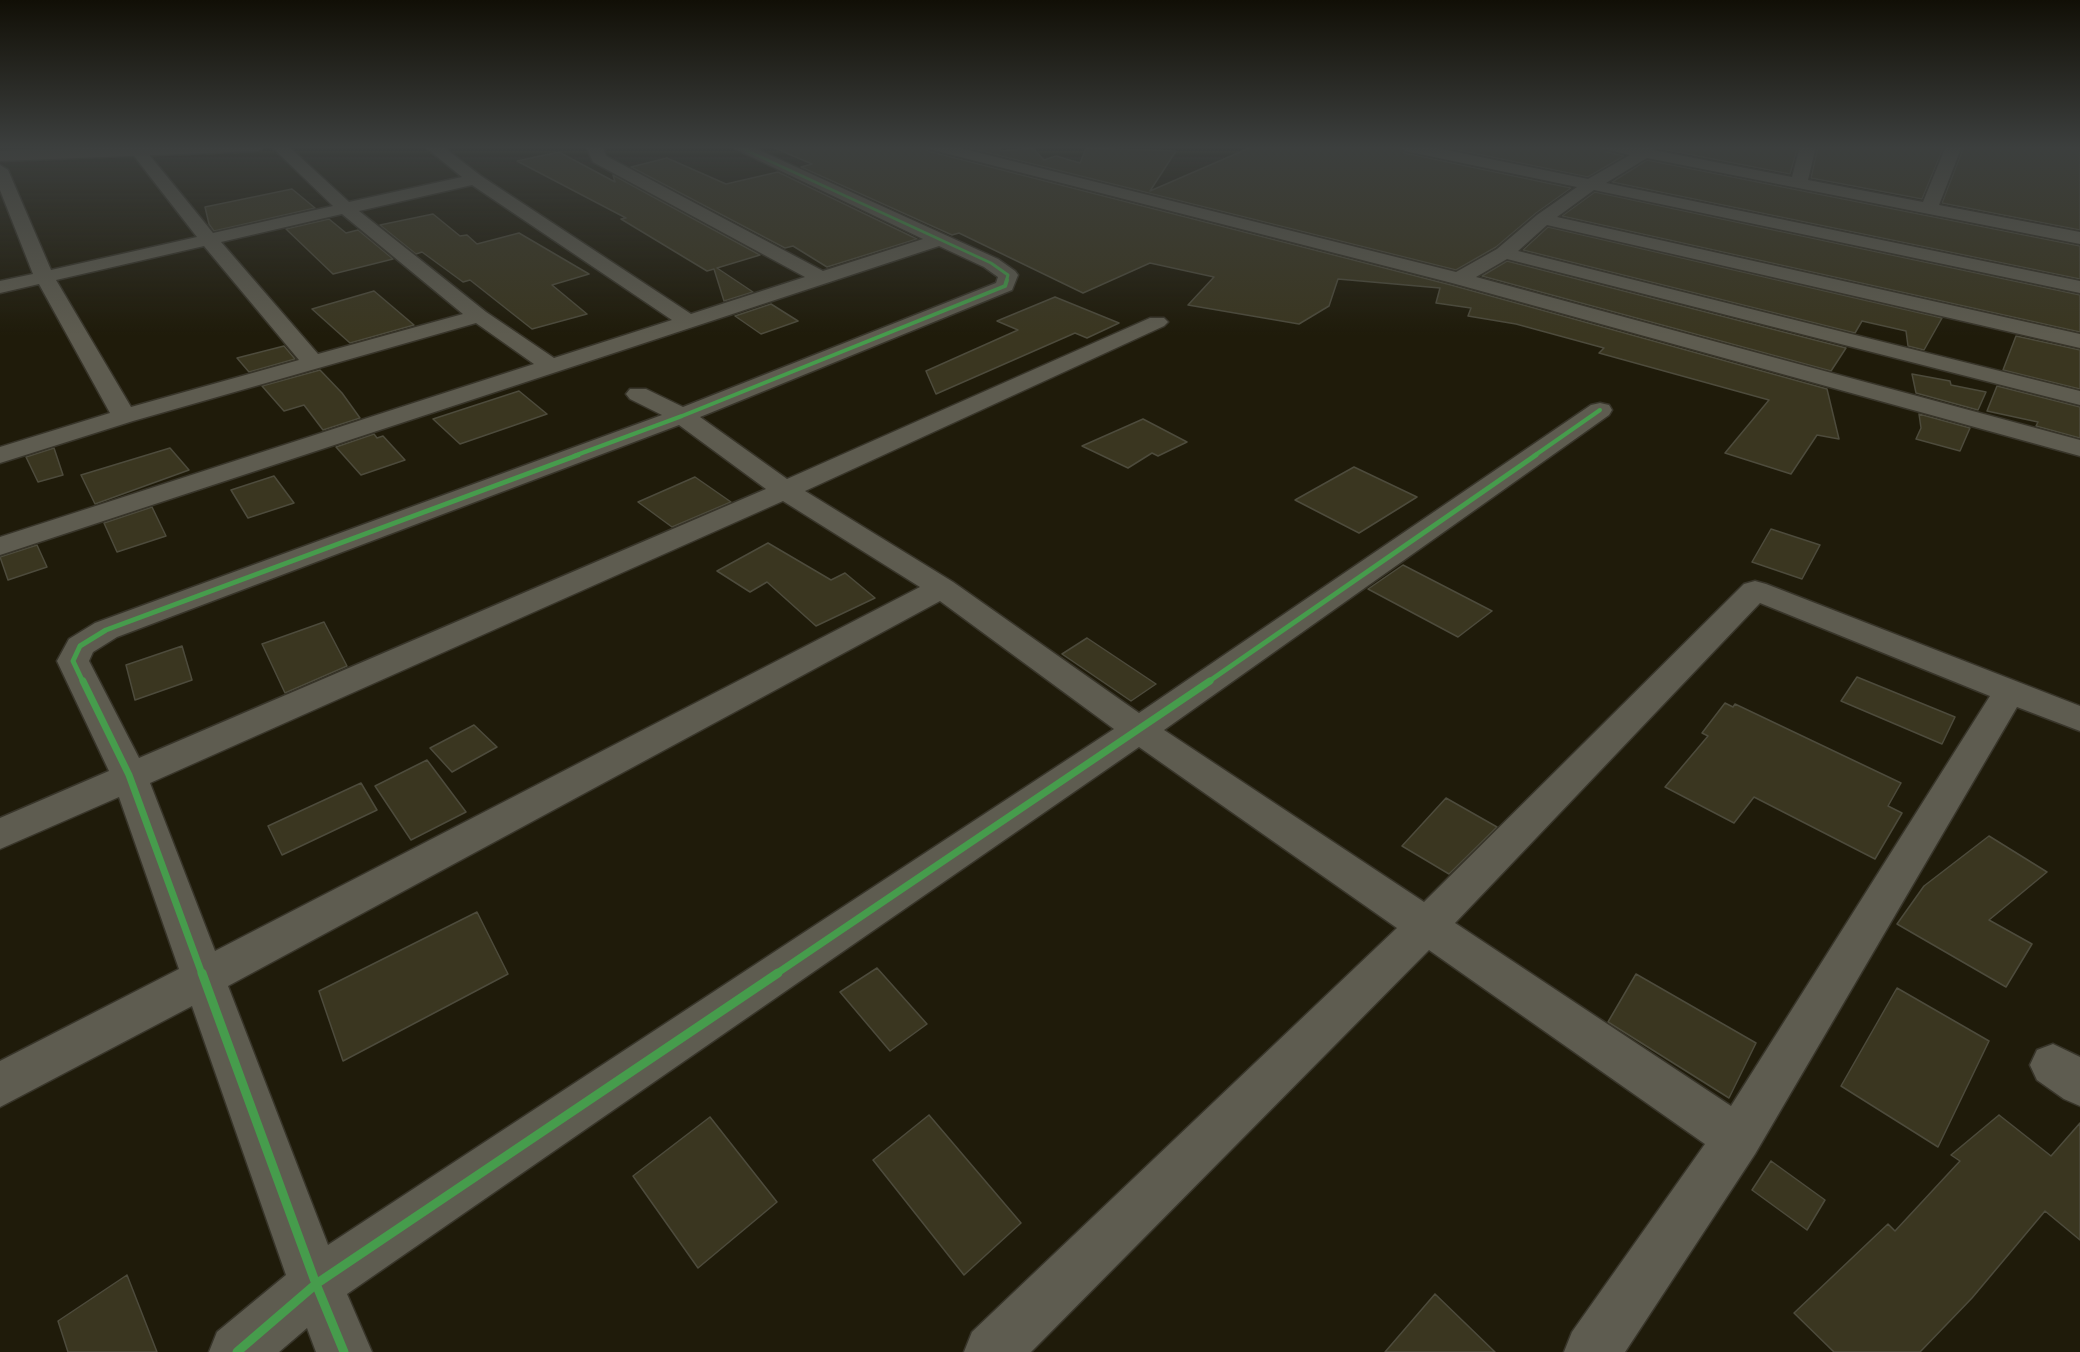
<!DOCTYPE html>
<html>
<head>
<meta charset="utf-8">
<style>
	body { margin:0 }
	canvas { display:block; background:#1f1b0a }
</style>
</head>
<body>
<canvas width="2080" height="1352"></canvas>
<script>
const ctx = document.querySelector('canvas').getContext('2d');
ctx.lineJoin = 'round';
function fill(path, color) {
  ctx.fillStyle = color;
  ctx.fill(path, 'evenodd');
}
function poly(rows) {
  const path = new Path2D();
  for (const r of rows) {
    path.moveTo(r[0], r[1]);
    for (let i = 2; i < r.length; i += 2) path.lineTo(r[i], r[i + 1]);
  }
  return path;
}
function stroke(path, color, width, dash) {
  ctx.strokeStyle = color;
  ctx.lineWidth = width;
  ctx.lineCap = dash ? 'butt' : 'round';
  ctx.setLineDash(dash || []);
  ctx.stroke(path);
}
const building = poly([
	[770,146,924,146,928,151,1451,285,1827,389,1839,439,1817,435,1791,474,1725,453,1769,400,1599,353,1604,348,1516,324,1468,316,1471,308,1436,303,1440,288,1338,279,1329,306,1299,324,1188,305,1214,277,1150,263,1083,293,959,233,952,235,801,167,812,164,770,146],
	[961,146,999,146,1001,151,1033,148,1044,160,1056,156,1080,163,1086,148,1176,151,1150,191,1254,146,1395,146,1405,153,1571,188,1536,213,1496,247,1456,270,961,146],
	[1438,146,1599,146,1604,151,1624,156,1588,177,1438,146],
	[1657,146,1798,146,1790,174,1656,148,1657,146],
	[1818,146,1944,146,1922,199,1811,178,1818,146],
	[1964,146,2080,146,2080,230,1942,203,1964,146],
	[559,152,615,182,613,175,760,255,717,268,753,292,724,301,714,269,707,271,621,219,626,218,517,161,559,152],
	[667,158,726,184,778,172,917,239,827,267,793,246,785,248,631,167,667,158],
	[1647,160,2080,246,2080,279,1612,182,1647,160],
	[292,189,315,208,214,231,209,224,205,207,292,189],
	[1595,192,2080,295,2080,332,1562,216,1595,192],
	[433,214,460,236,467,235,477,244,519,233,589,274,552,285,587,314,532,329,470,280,463,282,422,252,416,254,380,225,433,214],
	[329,219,346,233,358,230,393,259,333,274,286,229,329,219],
	[1548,227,1942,318,1924,350,1908,346,1906,331,1862,321,1855,333,1523,250,1548,227],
	[1507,261,1846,348,1831,371,1482,276,1507,261],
	[374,291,414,325,350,343,312,309,374,291],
	[1055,297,1119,323,1087,338,1075,333,936,394,926,371,1018,330,997,321,1055,297],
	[771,304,798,321,761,334,735,316,771,304],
	[2016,336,2080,350,2080,389,2003,370,2016,336],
	[284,346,295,359,249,372,237,358,284,346],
	[320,370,342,393,360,418,323,430,304,405,284,411,262,386,320,370],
	[1912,374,1950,381,1951,385,1986,392,1978,410,1916,393,1912,374],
	[1997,386,2080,407,2080,438,2036,426,2038,422,1987,411,1997,386],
	[519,391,547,414,460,444,433,419,519,391],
	[1919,414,1970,428,1960,451,1916,439,1921,428,1919,414],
	[1143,419,1187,442,1158,456,1152,453,1128,468,1082,446,1143,419],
	[374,434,377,438,383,436,405,460,361,475,336,447,374,434],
	[54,448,63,475,38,482,26,457,54,448],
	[170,448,189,470,95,504,81,475,170,448],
	[1354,467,1417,497,1359,533,1295,500,1354,467],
	[274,476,294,503,248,518,231,490,274,476],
	[695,477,731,502,672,527,638,502,695,477],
	[152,507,166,536,117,552,104,523,152,507],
	[1771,529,1820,545,1802,579,1752,562,1771,529],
	[768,543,831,580,845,573,875,598,816,626,767,582,750,592,717,571,768,543],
	[37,545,47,567,8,580,0,557,37,545],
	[1403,565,1492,611,1458,637,1368,589,1403,565],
	[324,622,347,666,285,693,262,644,324,622],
	[1087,638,1156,684,1131,701,1062,654,1087,638],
	[182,646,192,680,135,700,126,665,182,646],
	[1857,677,1955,717,1942,744,1841,701,1857,677],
	[1725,703,1733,707,1735,704,1901,783,1888,806,1902,813,1875,859,1754,797,1734,823,1665,787,1708,736,1702,733,1725,703],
	[474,725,497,747,452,772,430,748,474,725],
	[427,760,466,812,411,840,375,786,427,760],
	[361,783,377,810,282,855,268,826,361,783],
	[1446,798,1497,827,1449,874,1402,846,1446,798],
	[1989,836,2047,872,1989,920,2032,944,2006,987,1897,924,1924,886,1989,836],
	[477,912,508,974,343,1061,319,991,477,912],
	[877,968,927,1024,890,1051,840,992,877,968],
	[1636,974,1756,1043,1729,1098,1608,1022,1636,974],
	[1897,988,1989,1041,1938,1147,1841,1086,1897,988],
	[929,1115,1021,1223,964,1275,873,1160,929,1115],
	[1999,1115,2051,1156,2080,1123,2080,1240,2045,1211,1972,1298,1920,1352,1834,1352,1794,1313,1888,1224,1895,1231,1960,1161,1951,1155,1999,1115],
	[710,1117,777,1202,698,1268,633,1176,710,1117],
	[1771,1161,1825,1200,1807,1230,1752,1190,1771,1161],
	[127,1275,157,1352,68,1352,58,1321,127,1275],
	[1435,1294,1495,1352,1385,1352,1435,1294]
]);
fill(building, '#3a3620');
stroke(building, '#4d4b3c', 1.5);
const minor = poly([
	[130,146,142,146,213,233,333,206,271,146,288,146,349,202,462,177,424,146,442,146,481,176,691,314,805,277,593,162,586,146,602,146,606,156,823,271,923,239,729,146,750,146,998,259,1015,271,1018,275,1012,290,700,417,787,479,1150,318,1164,318,1168,322,1164,326,805,491,953,582,1139,713,1591,405,1600,403,1609,405,1612,410,1609,415,1164,730,1424,902,1744,584,1755,581,1766,584,2080,706,2080,731,2017,707,1755,1154,1625,1352,1564,1352,1572,1332,1705,1144,1429,950,1031,1352,964,1352,972,1332,1397,928,1139,747,347,1294,372,1352,316,1352,307,1328,279,1352,209,1352,217,1332,286,1275,192,1006,0,1107,0,1061,179,969,119,797,0,849,0,818,109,771,57,661,69,639,95,623,662,415,630,399,626,394,630,389,646,389,683,407,996,283,998,277,984,267,939,246,0,555,0,537,534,364,476,323,133,421,0,463,0,447,110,413,39,284,0,293,0,281,33,274,0,190,0,165,8,170,51,270,197,237,131,152,128,149,130,146],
	[472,185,672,320,554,358,486,312,359,211,472,185],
	[342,214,463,314,318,354,221,242,342,214],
	[204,246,299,360,131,407,56,280,204,246],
	[679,425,766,489,139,758,89,661,93,652,117,637,679,425],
	[783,501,920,587,215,951,150,783,783,501],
	[940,601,1114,729,328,1245,228,986,940,601],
	[1760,603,1990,696,1731,1106,1455,923,1760,603],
	[926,146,952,146,1456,272,1497,249,1537,215,1577,187,1405,151,1397,146,1427,146,1588,179,1630,155,1604,149,1601,146,1655,146,1653,150,1792,177,1800,146,1816,146,1808,180,1923,202,1946,146,1962,146,1939,205,2080,232,2080,244,1647,158,1606,183,2080,281,2080,293,1594,190,1557,217,2080,334,2080,348,1547,225,1518,251,2080,391,2080,405,1507,259,1476,277,2080,440,2080,456,1452,283,929,149,926,146],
	[2053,1044,2080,1057,2080,1106,2064,1099,2037,1080,2030,1065,2037,1050,2053,1044]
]);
const major = poly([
	[138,146,266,146,258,151,0,161,0,151,138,146]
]);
stroke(minor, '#38352a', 3);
stroke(major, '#38352a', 3);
fill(minor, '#5e5c50');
fill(major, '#5a5247');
stroke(poly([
	[737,146,991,263,1008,275,1006,282]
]), '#469c4c', 3);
stroke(poly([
	[574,456,682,416,1005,286,1007,280],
	[1534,456,1600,410]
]), '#469c4c', 4);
stroke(poly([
	[83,682,73,661,80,646,106,630,578,455],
	[1208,682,1536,455]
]), '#469c4c', 5);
stroke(poly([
	[83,681,129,775,202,974],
	[776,974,1210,681]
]), '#469c4c', 7);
stroke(poly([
	[202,973,316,1284,344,1352],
	[237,1352,316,1284,778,973]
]), '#469c4c', 9);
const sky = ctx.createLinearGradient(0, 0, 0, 335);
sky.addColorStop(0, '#110f06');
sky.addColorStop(0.44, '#3c3f3e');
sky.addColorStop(1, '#3c3f3e00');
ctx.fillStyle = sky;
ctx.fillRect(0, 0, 2080, 335);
</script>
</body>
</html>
